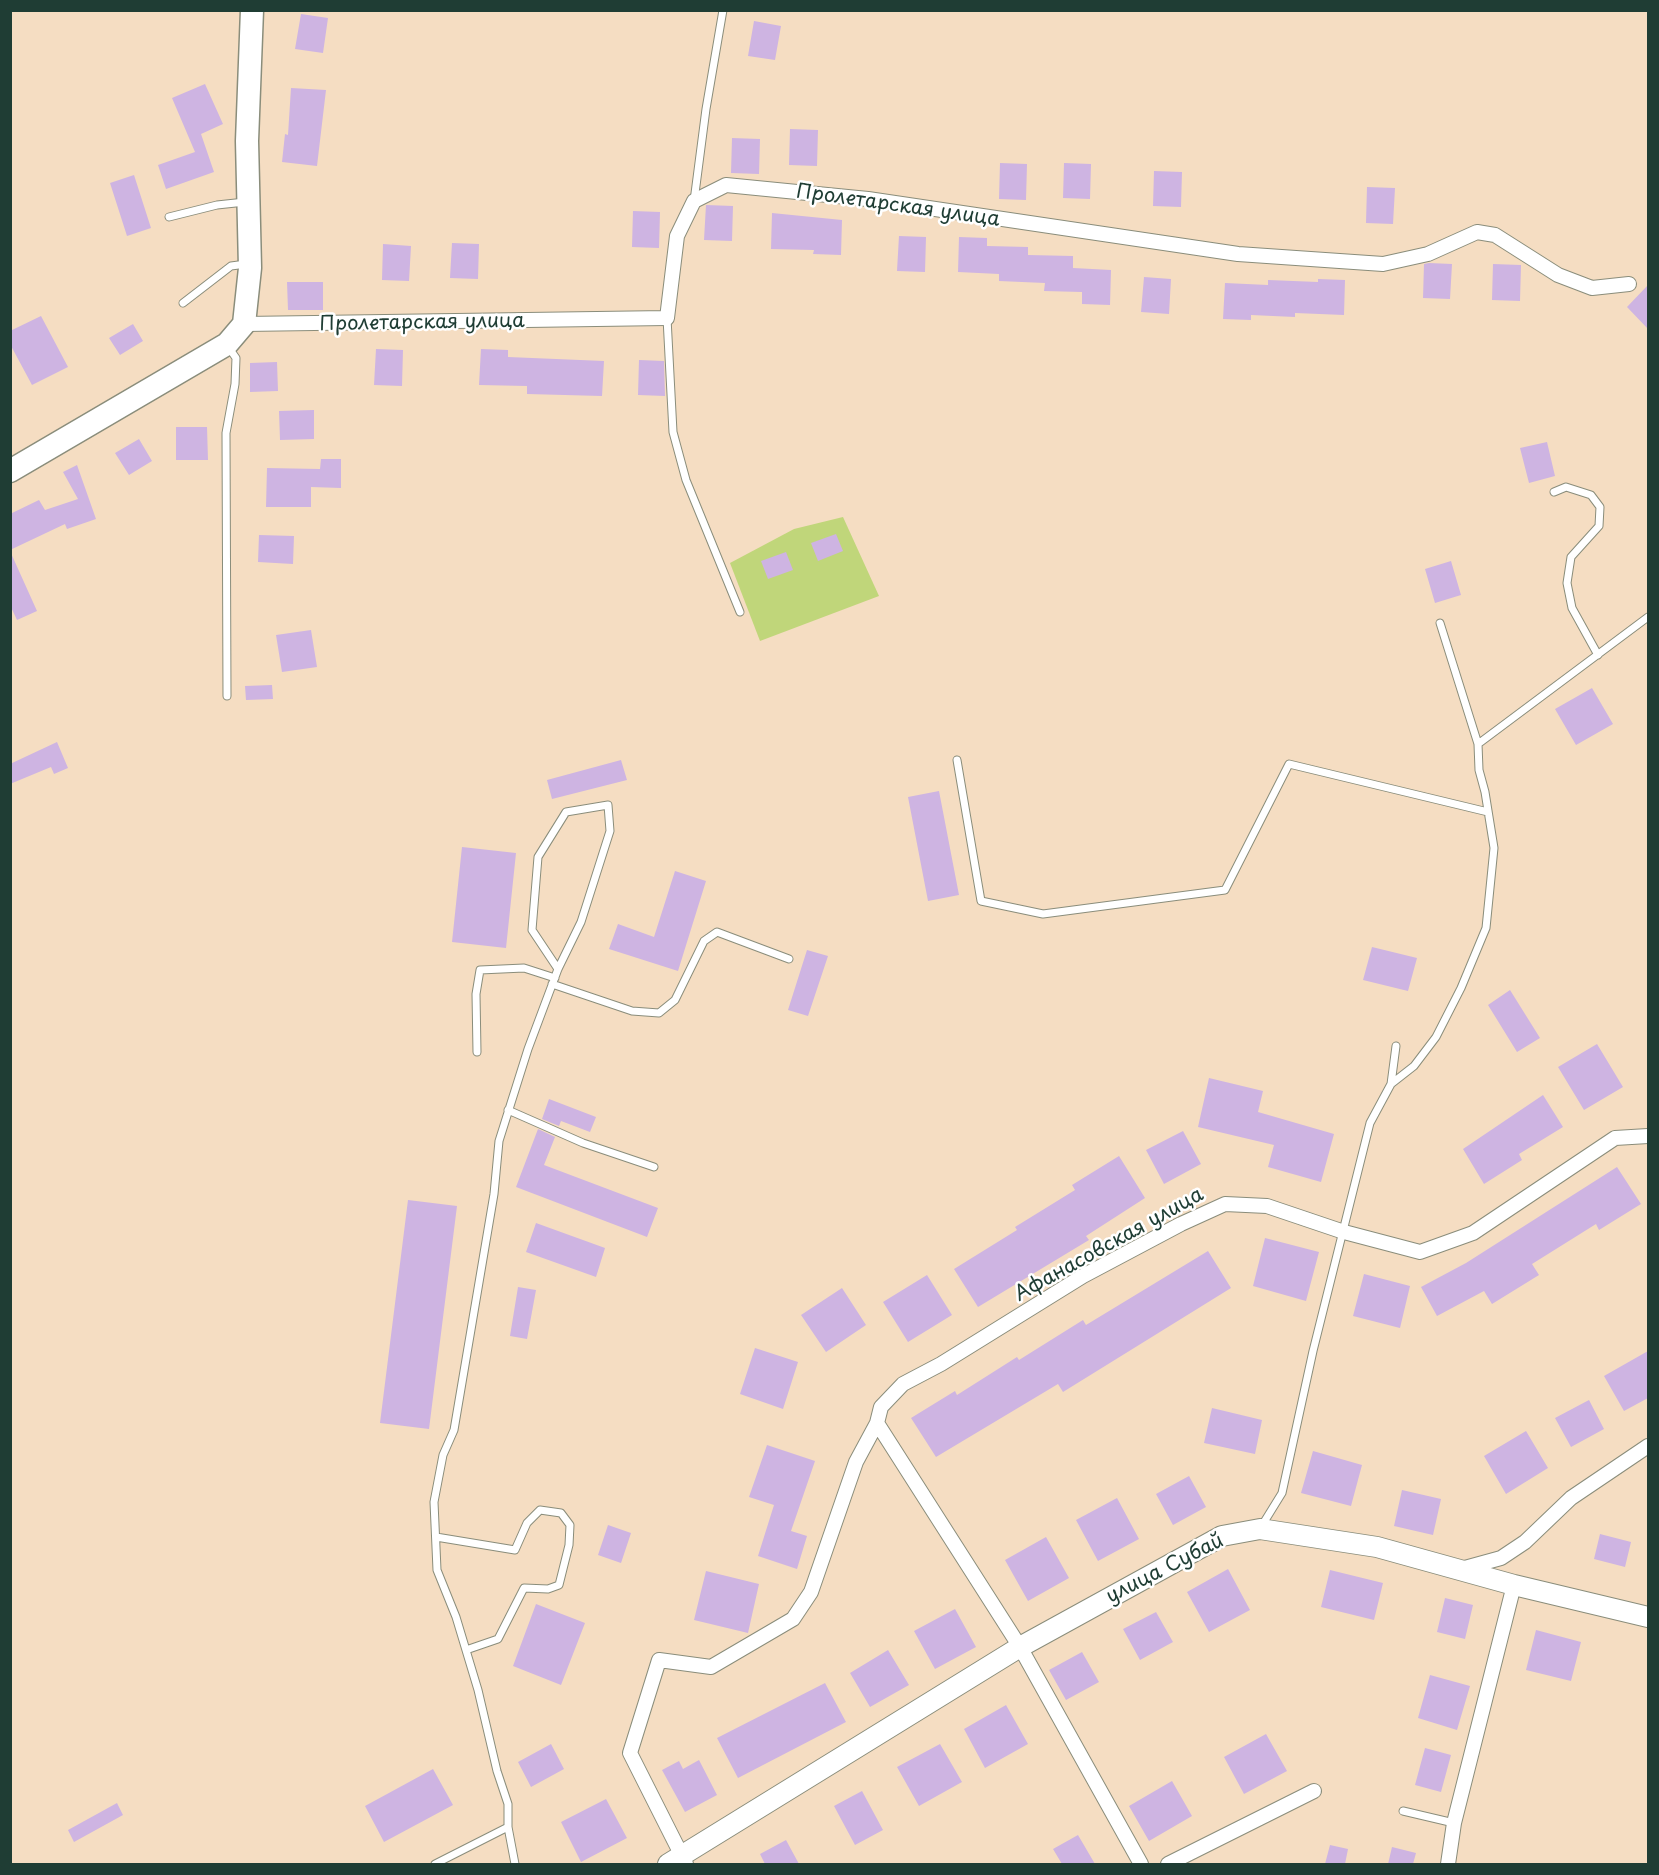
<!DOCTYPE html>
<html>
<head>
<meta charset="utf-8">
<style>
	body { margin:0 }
	#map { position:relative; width:1659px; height:1875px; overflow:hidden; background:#f5ddc2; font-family:"Playpen Sans",sans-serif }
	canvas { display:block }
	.frame { position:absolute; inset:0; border:12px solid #1f3d34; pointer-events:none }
</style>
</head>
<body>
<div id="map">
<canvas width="1659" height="1875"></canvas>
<div class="frame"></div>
</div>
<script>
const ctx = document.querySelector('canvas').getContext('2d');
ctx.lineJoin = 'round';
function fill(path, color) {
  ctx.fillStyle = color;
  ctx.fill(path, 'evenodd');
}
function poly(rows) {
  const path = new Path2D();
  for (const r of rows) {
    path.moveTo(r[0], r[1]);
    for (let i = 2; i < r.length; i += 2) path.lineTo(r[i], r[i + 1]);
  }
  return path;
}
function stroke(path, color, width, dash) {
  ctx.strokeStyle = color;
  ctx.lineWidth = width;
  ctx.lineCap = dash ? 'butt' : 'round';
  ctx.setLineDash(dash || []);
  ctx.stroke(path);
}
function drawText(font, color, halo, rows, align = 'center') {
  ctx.font = font + ' "Playpen Sans",sans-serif';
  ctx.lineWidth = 5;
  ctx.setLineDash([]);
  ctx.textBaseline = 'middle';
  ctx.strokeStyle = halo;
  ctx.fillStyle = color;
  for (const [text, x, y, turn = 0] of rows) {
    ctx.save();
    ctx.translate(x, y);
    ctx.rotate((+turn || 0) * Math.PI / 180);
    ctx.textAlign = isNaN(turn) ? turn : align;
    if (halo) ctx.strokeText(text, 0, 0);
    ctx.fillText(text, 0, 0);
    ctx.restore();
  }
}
fill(poly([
	[843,517,879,596,760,641,730,563,794,529]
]), '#c0d67a');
fill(poly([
	[301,14,328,18,323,53,295,49],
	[754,21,781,26,775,60,748,56],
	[205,84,223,124,201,134,214,172,166,189,158,165,195,152,172,98],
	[291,88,326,90,317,166,282,162,285,134,288,135],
	[790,129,818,130,817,166,789,165],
	[732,138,760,139,759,174,731,173],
	[1000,163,1027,164,1026,200,999,199],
	[1064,163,1091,164,1090,199,1063,198],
	[1154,171,1182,172,1181,207,1153,206],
	[134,175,151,228,127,236,110,183],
	[1367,187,1395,188,1393,224,1366,223],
	[706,205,733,206,732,241,704,240],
	[633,211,660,212,659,248,632,247],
	[772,213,842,220,841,255,813,254,814,250,771,249],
	[899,236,926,237,925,272,897,271],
	[959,237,987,238,987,246,1028,247,1028,255,1073,256,1073,268,1111,270,1110,305,1082,304,1082,292,1044,291,1045,283,999,281,999,274,958,272],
	[452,243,479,244,478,279,450,278],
	[383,244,411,246,409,281,382,280],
	[1429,263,1452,264,1450,299,1423,298,1424,264],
	[1493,264,1521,265,1520,301,1492,300],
	[1144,277,1171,279,1169,314,1141,312],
	[1318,279,1345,280,1344,315,1295,313,1295,317,1251,315,1251,320,1223,319,1225,283,1268,285,1268,280,1318,282],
	[287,282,323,282,323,310,288,310],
	[1648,285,1648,329,1627,307],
	[41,316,68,367,32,385,10,344,10,331],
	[133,324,143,341,120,355,109,338],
	[376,349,403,350,402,386,374,385],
	[481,349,508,350,508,357,604,361,602,396,527,394,527,386,479,385],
	[639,360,664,361,665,396,638,395],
	[277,362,278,391,250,392,250,363],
	[314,410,314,439,280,440,279,411],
	[176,427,207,427,208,460,176,460],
	[139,439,152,461,129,475,115,453],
	[1547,442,1555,476,1529,483,1520,448],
	[321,459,341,459,341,488,311,487,311,507,266,507,267,468,320,469],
	[77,465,96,519,67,529,65,524,10,550,10,514,39,500,45,510,78,499,63,472],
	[836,534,843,551,818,561,811,543],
	[259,535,294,536,293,564,258,562],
	[10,551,37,611,17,620,10,605],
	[786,552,793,570,768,579,761,561],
	[1451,561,1461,595,1435,603,1425,569],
	[311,630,317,667,282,672,276,635],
	[272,685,273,699,246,700,245,686],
	[1592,688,1613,724,1576,745,1555,709],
	[57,742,68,768,54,774,51,767,10,784,10,764],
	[621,760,627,780,552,799,547,780],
	[939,791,959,895,928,901,908,797],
	[462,847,516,853,506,948,452,942],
	[675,871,706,881,678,971,609,949,618,924,654,937],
	[1372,947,1417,958,1408,991,1363,980],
	[807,950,828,956,808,1016,788,1010],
	[1510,990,1540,1038,1517,1052,1488,1005],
	[1597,1044,1623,1087,1584,1110,1558,1067],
	[1209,1078,1263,1091,1258,1112,1334,1134,1321,1182,1268,1167,1274,1145,1198,1127],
	[1543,1095,1563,1127,1519,1154,1522,1160,1484,1184,1463,1149],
	[549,1099,596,1117,590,1132,561,1121,559,1126,542,1119],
	[538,1129,555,1137,544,1165,658,1208,647,1237,516,1187],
	[1183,1131,1201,1164,1164,1184,1146,1150],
	[1119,1156,1145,1198,1086,1236,1089,1240,978,1307,954,1269,1017,1230,1015,1227,1075,1190,1072,1185],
	[1617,1167,1641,1204,1599,1230,1596,1224,1532,1264,1539,1275,1492,1304,1484,1291,1437,1316,1421,1287,1466,1263],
	[408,1200,457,1206,429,1429,380,1423],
	[536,1223,605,1248,596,1277,526,1252],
	[1265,1238,1319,1252,1306,1301,1253,1286],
	[1208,1251,1231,1288,1063,1392,1058,1384,936,1457,911,1418,955,1391,957,1395,1017,1357,1019,1360,1083,1320,1086,1325],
	[1364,1274,1410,1286,1400,1328,1353,1316],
	[927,1275,952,1315,908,1342,883,1302],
	[518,1287,536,1290,527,1339,510,1336],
	[842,1288,866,1325,826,1352,801,1315],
	[755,1348,798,1362,783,1409,740,1394],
	[1648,1351,1648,1398,1624,1411,1604,1376],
	[1589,1400,1604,1429,1571,1447,1555,1418],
	[1212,1408,1262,1420,1255,1454,1204,1443],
	[1526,1431,1548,1468,1506,1494,1484,1456],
	[767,1445,815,1461,791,1531,807,1536,797,1569,758,1556,774,1505,749,1497],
	[1313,1451,1362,1465,1351,1506,1301,1493],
	[1189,1476,1206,1507,1173,1525,1156,1494],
	[1402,1490,1441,1499,1433,1535,1394,1526],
	[1117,1498,1139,1539,1098,1561,1076,1520],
	[608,1525,631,1533,621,1563,598,1555],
	[1600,1534,1631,1542,1625,1567,1594,1559],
	[1046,1537,1069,1578,1028,1601,1005,1560],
	[1228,1569,1250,1610,1209,1632,1187,1592],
	[1330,1570,1383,1583,1374,1620,1321,1607],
	[706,1571,759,1584,748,1633,694,1620],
	[1445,1598,1473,1605,1465,1639,1437,1632],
	[536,1604,585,1623,561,1685,513,1666],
	[955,1609,976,1647,935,1669,914,1631],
	[1156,1612,1173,1642,1140,1660,1123,1629],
	[1536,1630,1581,1642,1571,1681,1526,1670],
	[888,1650,909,1685,870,1707,850,1673],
	[1082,1652,1099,1682,1066,1700,1049,1670],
	[1430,1675,1470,1686,1457,1730,1418,1718],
	[825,1683,846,1722,738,1778,717,1738],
	[1006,1705,1028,1744,985,1768,964,1729],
	[1266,1734,1287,1771,1244,1794,1224,1757],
	[551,1744,564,1769,531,1787,518,1762],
	[940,1744,962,1782,919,1806,897,1767],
	[1425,1748,1451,1755,1441,1792,1415,1785],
	[699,1760,717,1795,685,1812,662,1770,679,1761,683,1769],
	[433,1769,453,1805,384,1842,365,1806],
	[1172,1781,1192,1816,1149,1841,1129,1806],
	[862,1791,883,1830,855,1845,834,1806],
	[606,1799,627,1838,581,1862,561,1822],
	[117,1803,123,1815,74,1842,68,1830],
	[1078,1835,1095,1864,1062,1864,1053,1849],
	[786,1840,799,1864,765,1864,760,1854],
	[1330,1845,1348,1849,1345,1864,1325,1864],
	[1392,1847,1416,1853,1413,1864,1388,1864]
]), '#ceb4e2');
const lane = poly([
	[694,201,706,109,723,10],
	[169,217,217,205,245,202],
	[183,303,231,266,246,264],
	[667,318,673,432,686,480,740,612],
	[1554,492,1566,487,1591,495,1600,507,1599,526,1571,557,1567,583,1572,608,1598,655],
	[1440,623,1478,744,1648,617],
	[227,696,226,433,235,384,236,358,229,348],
	[957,760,981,901,1043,914,1225,890,1289,764,1488,812],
	[552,984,632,1011,659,1013,675,1000,704,941,717,932,789,959],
	[477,1052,476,994,480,970,524,968,555,978],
	[1391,1084,1414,1066,1436,1037,1461,988,1486,928,1494,848,1485,792,1479,770,1478,744],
	[508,1110,583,1143,654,1167],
	[1261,1527,1282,1493,1313,1351,1370,1123,1391,1084,1396,1046],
	[436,1537,515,1550,527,1523,540,1510,561,1513,570,1525,569,1545,559,1585,548,1589,524,1588,498,1639,466,1650],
	[1403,1811,1454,1823],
	[508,1827,508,1804,497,1771,478,1690,456,1617,437,1570,434,1502,443,1455,454,1430,494,1194,499,1141,528,1049,558,969,581,922,610,831,608,805,566,812,538,857,532,930,558,969],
	[435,1864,508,1827,515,1864]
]);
const street = poly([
	[244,324,667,318,677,236,694,201,726,185,868,199,1238,254,1383,264,1428,254,1477,232,1495,235,1558,275,1592,288,1629,284],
	[877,1423,881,1407,903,1384,941,1364,1083,1276,1181,1224,1225,1204,1267,1206,1344,1232,1420,1252,1473,1233,1615,1138,1648,1136],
	[1461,1569,1501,1558,1525,1542,1571,1498,1648,1446],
	[686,1864,630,1753,659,1660,711,1667,793,1619,811,1592,856,1462,877,1423,1020,1647,1141,1864],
	[1168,1864,1314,1791],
	[1448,1864,1454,1823,1514,1585]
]);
const secondary = poly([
	[668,1864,1020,1647,1222,1536,1260,1529,1377,1547,1514,1585,1648,1617]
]);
const primary = poly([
	[10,471,227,344,244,324,250,268,247,141,252,10]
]);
stroke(lane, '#8a8d7b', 9);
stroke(street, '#8a8d7b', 16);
stroke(secondary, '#8a8d7b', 22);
stroke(primary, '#8a8d7b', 25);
stroke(lane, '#fff', 7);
stroke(street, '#fff', 14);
stroke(secondary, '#fff', 20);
stroke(primary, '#fff', 22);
drawText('20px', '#1f3d34', '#fff', [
	["Пролетарская улица",898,206,8],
	["Пролетарская улица",422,323,-1],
	["Афанасовская улица",1109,1245,-29],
	["улица Субай",1165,1569,-27]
]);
</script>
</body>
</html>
